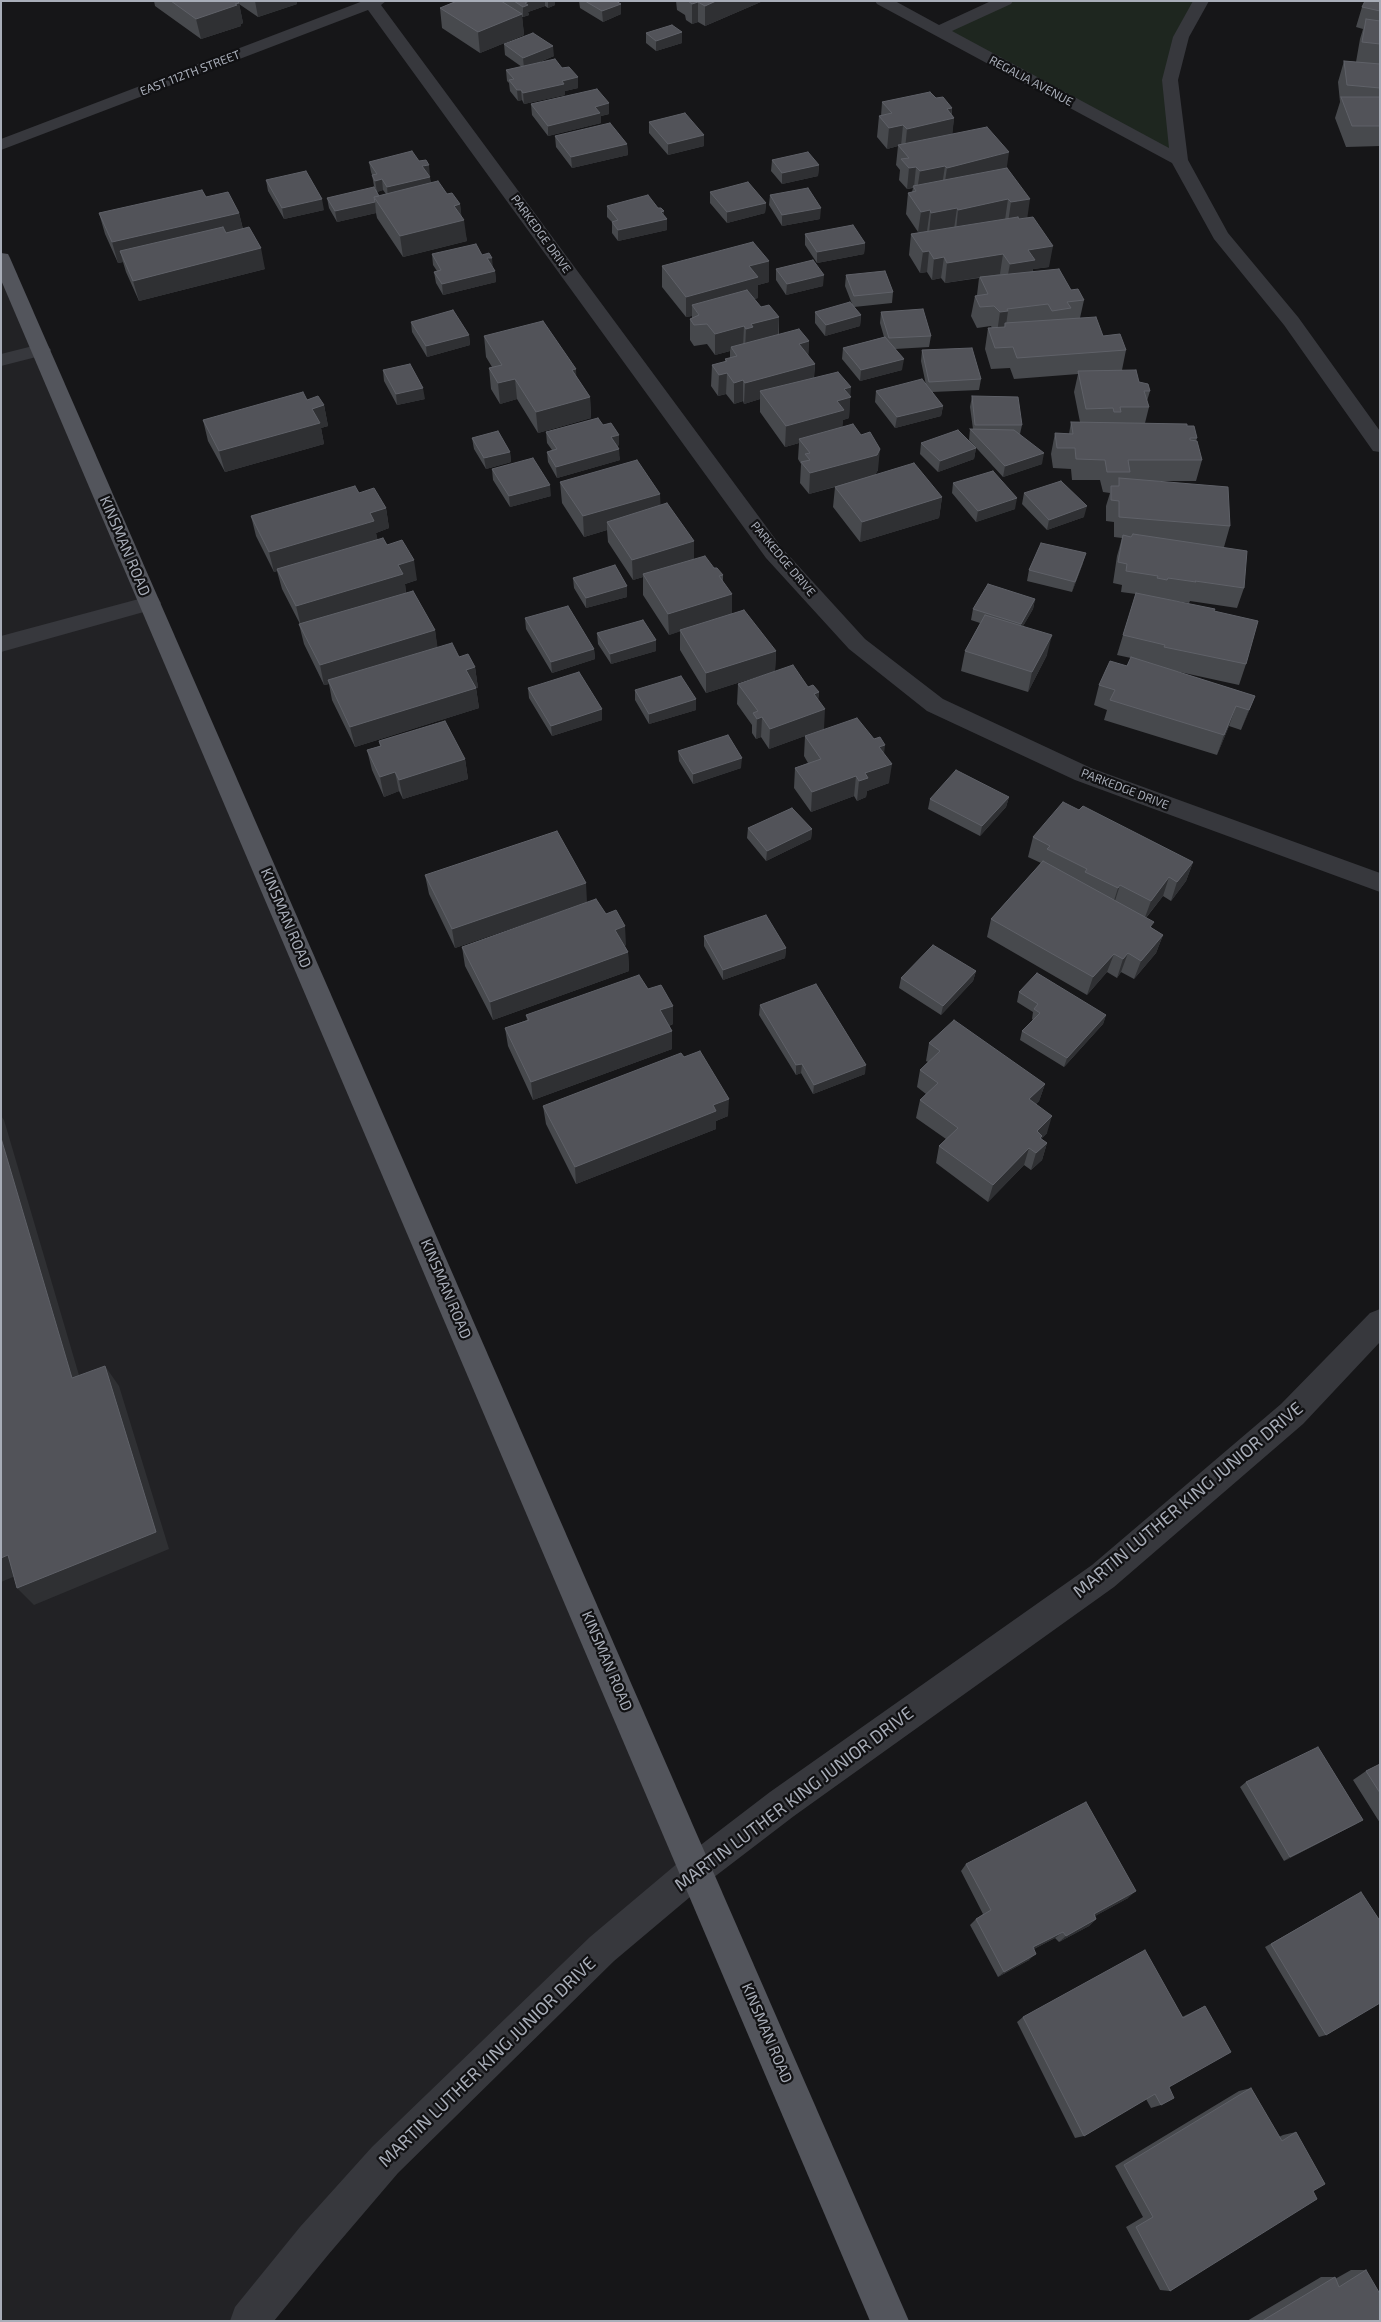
<!DOCTYPE html>
<html>
<head>
<meta charset="utf-8">
<style>
	body { margin:0 }
	#map { position:relative; width:1381px; height:2322px; overflow:hidden; background:#161618; font-family:"Exo 2",sans-serif }
	canvas { display:block }
	.frame { position:absolute; inset:0; border:2px solid #a8adb8; pointer-events:none }
</style>
</head>
<body>
<div id="map">
<canvas width="1381" height="2322"></canvas>
<div class="frame"></div>
</div>
<script>
const ctx = document.querySelector('canvas').getContext('2d');
ctx.lineJoin = 'round';
function fill(path, color) {
  ctx.fillStyle = color;
  ctx.fill(path, 'evenodd');
}
function poly(rows) {
  const path = new Path2D();
  for (const r of rows) {
    path.moveTo(r[0], r[1]);
    for (let i = 2; i < r.length; i += 2) path.lineTo(r[i], r[i + 1]);
  }
  return path;
}
function stroke(path, color, width, dash) {
  ctx.strokeStyle = color;
  ctx.lineWidth = width;
  ctx.lineCap = dash ? 'butt' : 'round';
  ctx.setLineDash(dash || []);
  ctx.stroke(path);
}
function drawText(font, color, halo, rows, align = 'center') {
  ctx.font = font + ' "Exo 2",sans-serif';
  ctx.lineWidth = 4.5;
  ctx.setLineDash([]);
  ctx.textBaseline = 'middle';
  ctx.strokeStyle = halo;
  ctx.fillStyle = color;
  for (const [text, x, y, turn = 0] of rows) {
    ctx.save();
    ctx.translate(x, y);
    ctx.rotate((+turn || 0) * Math.PI / 180);
    ctx.textAlign = isNaN(turn) ? turn : align;
    if (halo) ctx.strokeText(text, 0, 0);
    ctx.fillText(text, 0, 0);
    ctx.restore();
  }
}
fill(poly([
	[1,258,697,1869,249,2321,1,2321]
]), '#222225');
fill(poly([
	[1005,1,1201,1,1170,80,1179,160,939,31]
]), '#1e261f');
fill(poly([
	[363,1,386,1,381,5,782,548,865,639,943,699,1091,768,1380,873,1380,892,1075,780,927,711,849,649,766,558,368,10,1,150,1,139,363,1],
	[875,1,895,1,939,25,991,1,1013,1,1011,4,952,31,1169,148,1162,80,1173,37,1193,1,1209,1,1189,37,1178,80,1188,160,1228,233,1298,317,1380,431,1380,452,1373,451,1284,325,1214,239,1172,163,877,4,875,1],
	[41,344,48,346,51,350,48,354,1,366,1,354,41,344],
	[150,596,158,598,161,603,158,608,1,652,1,636,150,596],
	[1380,1309,1380,1342,1303,1424,1114,1587,794,1816,709,1881,614,1961,398,2173,328,2255,274,2321,230,2321,235,2307,300,2227,372,2147,590,1937,685,1857,770,1792,1092,1565,1281,1404,1370,1313,1380,1309]
]), '#37383d');
fill(poly([
	[1,253,8,254,10,258,909,2321,870,2321,1,280,1,253]
]), '#53555c');
fill(poly([
	[154,1,298,1,298,2,297,2,297,4,258,17,239,4,243,23,241,24,241,26,201,39,155,6],
	[457,1,556,1,555,2,555,5,548,8,545,6,528,12,529,15,523,17,522,17,524,35,480,53,442,28,440,8],
	[579,1,616,1,621,14,603,22,580,8],
	[676,1,763,1,705,26,698,22,692,24,686,20,685,15,677,10],
	[1380,1,1380,146,1346,147,1335,118,1340,102,1338,82,1344,61,1356,62,1360,39,1363,29,1356,27,1362,7],
	[682,32,682,43,656,51,646,43,646,33],
	[504,44,554,56,535,64,578,88,565,91,565,95,524,104,522,100,518,101,510,91,509,83,507,81,506,70,522,67,505,55],
	[936,98,952,108,952,115,954,118,952,134,1006,168,1027,218,1049,267,1033,269,1033,272,1071,290,1084,300,1080,318,1103,336,1126,350,1122,370,1139,382,1150,391,1147,401,1149,407,1145,423,1187,426,1197,438,1196,441,1202,460,1196,481,1158,481,1230,526,1224,547,1244,588,1237,608,1190,601,1189,603,1168,600,1214,611,1246,664,1239,685,1175,671,1255,696,1241,730,1229,726,1217,755,1104,720,1107,710,1094,705,1099,685,1127,666,1131,658,1117,655,1123,635,1136,594,1121,592,1122,585,1113,583,1117,556,1122,538,1114,537,1114,522,1106,521,1106,506,1110,493,1103,492,1100,480,1072,480,1071,469,1053,468,1051,454,1055,433,1069,434,1071,422,1080,422,1074,392,1078,374,1014,379,1010,368,991,369,985,349,988,328,992,328,991,326,977,328,971,316,975,296,977,295,979,278,945,283,941,278,932,280,927,272,920,273,909,255,911,234,928,231,918,232,906,214,908,193,912,192,913,188,907,189,899,180,900,170,896,165,898,146,887,149,877,137,879,116,881,116,882,102],
	[531,104,609,114,601,116,601,123,548,136,532,115],
	[649,122,704,146,668,155,649,133],
	[555,136,627,144,628,155,572,168,556,147],
	[772,160,819,165,818,176,782,184,771,171],
	[369,162,430,176,429,176,431,183,460,204,461,215,467,241,403,257,377,218,376,213,337,222,329,208,327,198,376,190,374,186,372,175,371,172],
	[383,190,386,194,379,196,377,192],
	[266,180,324,210,284,219,268,191],
	[710,192,766,203,765,213,727,223,710,203],
	[770,195,820,219,782,226,769,205],
	[206,197,239,213,243,229,265,269,139,301,126,272,123,262,118,263,105,234,99,213],
	[607,206,658,208,664,211,664,215,667,219,667,230,618,241,612,233,612,222,607,217],
	[805,234,865,243,864,254,817,263,805,245],
	[432,254,482,255,495,271,496,282,443,295,436,283,434,272,437,271,433,265],
	[662,266,769,282,758,285,758,298,754,299,761,307,779,317,779,334,809,341,808,356,815,364,814,378,850,396,849,418,843,420,842,427,878,470,875,475,942,497,939,518,860,542,833,507,835,487,809,494,800,483,801,464,798,459,799,443,785,447,760,412,760,399,744,404,743,401,734,404,726,394,718,396,711,386,712,365,725,362,725,359,730,358,730,351,715,355,707,344,694,346,690,340,690,319,692,318,692,316,686,317,662,287],
	[776,269,823,286,786,295,776,280],
	[846,275,893,292,892,303,854,307,861,315,860,326,825,336,815,323,815,312,852,304,845,286],
	[881,312,931,336,929,347,895,349,902,370,860,381,842,359,843,348,884,337,880,323],
	[411,322,469,335,470,345,427,357,412,332],
	[484,336,576,376,590,397,591,418,538,433,517,399,500,404,491,389,489,368,492,367,486,357],
	[922,350,981,379,979,390,932,392,943,406,941,416,895,428,875,402,876,391,926,385,921,361],
	[383,370,425,399,397,405,384,381],
	[972,396,1022,425,1020,434,1042,464,1003,477,969,440,970,429,973,429,970,407],
	[307,400,324,405,328,426,321,428,324,444,225,472,208,441,203,420],
	[603,425,619,445,617,446,620,460,557,478,548,462,547,452,552,450,547,443,546,432],
	[472,438,510,452,511,462,486,469,474,449],
	[921,443,976,448,974,459,938,472,920,454],
	[492,469,551,496,510,507,493,480],
	[560,482,660,505,694,559,714,568,723,575,723,581,732,614,776,651,775,671,706,693,680,650,680,631,669,635,643,595,643,577,633,580,608,542,607,530,584,537,562,503],
	[953,483,1015,509,976,522,952,493],
	[359,493,386,508,389,528,376,533,377,539,387,545,417,580,405,584,406,593,435,630,437,647,459,657,475,667,478,688,476,688,479,708,355,747,332,700,329,684,324,685,304,644,299,624,300,624,282,589,277,571,274,572,256,536,251,516],
	[1024,493,1084,517,1047,530,1022,504],
	[1083,563,1072,592,1027,581,1029,570],
	[573,578,627,597,586,608,574,588],
	[1035,599,1033,609,1023,626,1047,655,1028,692,961,671,965,651,980,623,971,620,973,609],
	[525,618,594,649,595,659,552,673,526,629],
	[597,633,656,640,656,651,611,664,598,644],
	[738,684,808,687,819,692,818,700,824,729,769,749,761,737,756,739,752,733,752,725,737,704],
	[528,688,602,709,602,720,552,736,529,698],
	[635,690,696,699,696,710,649,724,635,700],
	[805,736,884,754,889,783,867,791,866,797,857,801,854,796,811,812,794,788,795,768,808,763,804,756],
	[379,741,465,759,468,779,403,799,399,791,384,797,372,770,367,750,380,746],
	[678,751,741,768,693,784,679,761],
	[1009,797,1006,807,980,836,928,809,930,799],
	[1079,810,1193,862,1186,881,1171,901,1163,896,1146,918,1152,928,1163,935,1156,953,1134,979,1121,972,1117,978,1107,972,1087,995,987,937,991,919,1041,863,1028,857,1033,837],
	[748,828,812,829,811,839,766,861,747,838],
	[425,875,587,902,455,948,429,894],
	[704,936,786,948,785,958,723,980,704,946],
	[626,945,624,946,628,952,629,971,493,1020,465,966,462,947],
	[976,971,973,981,941,1015,899,988,901,978],
	[648,989,673,1006,673,1024,669,1026,672,1031,672,1049,533,1100,508,1046,505,1028,527,1020,526,1015],
	[1019,992,1106,1015,1103,1024,1064,1067,1020,1040,1022,1031,1033,1020,1032,1019,1033,1012,1017,1002],
	[760,1005,865,1074,813,1094,801,1073,796,1075,759,1015],
	[929,1043,1045,1084,1039,1101,1036,1104,1047,1133,1041,1139,1047,1143,1042,1160,1031,1170,1024,1165,988,1202,936,1163,939,1146,946,1139,916,1118,920,1100,926,1094,917,1087,920,1070,928,1062,926,1061],
	[543,1106,728,1116,716,1121,716,1129,576,1184,546,1124],
	[1380,1764,1380,1823,1353,1780,1366,1771],
	[1246,1782,1356,1824,1284,1861,1240,1787],
	[966,1864,1128,1898,1095,1916,1096,1919,1089,1926,1059,1942,1055,1938,1034,1949,1029,1960,998,1977,970,1925,976,1919,983,1914,961,1871],
	[1354,1896,1326,2035,1319,2037,1265,1947],
	[1205,2006,1161,2105,1151,2108,1146,2099,1084,2136,1075,2138,1017,2022,1023,2017,1182,2017],
	[1251,2088,1279,2137,1283,2135,1296,2132,1313,2191,1170,2291,1160,2290,1126,2227,1143,2217,1115,2166,1239,2091],
	[1351,2270,1366,2270,1380,2321,1247,2321,1321,2277,1335,2277,1335,2279]
]), '#47494d');
fill(poly([
	[255,1,298,1,298,2,297,2,297,4,258,17],
	[529,1,545,1,545,6,528,12,529,15,523,17,523,7,525,3],
	[548,1,556,1,555,2,555,5,548,8],
	[716,1,763,1,705,26,705,6],
	[698,2,698,22,692,24,692,4],
	[239,3,243,23,241,24,241,26,201,39,196,19],
	[621,4,621,14,603,22,602,11],
	[522,14,524,35,480,53,478,32],
	[682,32,682,43,656,51,656,41],
	[553,46,554,56,524,68,523,58],
	[578,77,578,88,565,91,565,95,524,104,523,93,562,81],
	[517,90,521,90,522,100,518,101],
	[609,103,609,114,601,116,601,123,548,136,548,126,595,107],
	[952,108,951,119,954,118,952,139,905,150,907,129,947,109],
	[903,125,901,146,898,145,898,146,887,149,889,128],
	[704,135,704,146,668,155,668,144],
	[627,144,628,155,572,168,571,157],
	[1009,152,1006,173,944,188,947,168],
	[429,165,430,176,424,177,422,166],
	[819,165,818,176,782,184,782,173],
	[945,166,942,186,917,191,920,171],
	[916,167,914,187,907,189,909,168],
	[430,177,432,188,388,198,387,187],
	[382,179,383,190,377,192,375,181],
	[322,199,324,210,284,219,282,208],
	[1008,199,1005,220,956,231,958,210],
	[1030,199,1027,220,1008,223,1011,202],
	[375,202,376,213,337,222,335,211],
	[766,203,765,213,727,223,727,212],
	[460,204,462,220,464,220,467,241,403,257,400,236,454,206],
	[821,208,820,219,782,226,782,215],
	[957,208,954,229,929,233,931,213],
	[930,210,927,231,918,232,921,212],
	[664,211,664,219,667,219,667,230,618,241,618,230],
	[239,213,244,234,120,251,123,262,118,263,112,242],
	[865,243,864,254,817,263,817,252],
	[1053,246,1049,267,1033,269,1031,280,1006,285,1010,264,1028,250],
	[261,248,265,269,139,301,133,281],
	[929,251,927,272,920,273,923,252],
	[1003,254,1000,274,945,283,947,263],
	[944,257,941,278,932,280,934,259],
	[487,258,492,258,493,268],
	[769,261,769,282,758,285,758,298,698,314,692,305,692,316,686,317,686,297,749,266],
	[495,271,496,282,443,295,442,284],
	[824,275,823,286,786,295,787,284],
	[1008,311,1005,332,1005,323,1003,333,997,333,1000,312],
	[861,315,860,326,825,336,826,325],
	[779,317,778,337,745,350,746,329,751,324],
	[744,326,743,347,731,347,730,351,715,355,715,334],
	[469,335,470,345,427,357,426,346],
	[809,341,808,362,799,344],
	[904,359,902,370,860,381,861,370],
	[815,364,813,385,760,391,760,399,744,404,745,383],
	[576,369,577,390,572,370],
	[727,373,726,394,718,396,719,375],
	[515,379,517,399,500,404,498,383],
	[743,380,743,401,734,404,734,383],
	[851,387,849,418,843,420,842,431,799,439,799,443,785,447,786,426,837,401,844,389],
	[423,388,425,399,397,405,396,394],
	[590,397,591,418,538,433,536,412],
	[324,405,328,426,321,428,324,444,225,472,219,451,312,409],
	[943,406,941,416,895,428,897,417],
	[619,435,619,445,611,448,611,437],
	[976,448,974,459,938,472,940,461],
	[619,449,620,460,557,478,556,467],
	[880,449,878,470,875,475,809,494,810,473],
	[510,452,511,462,486,469,484,458],
	[1044,453,1042,464,1003,477,1005,466],
	[550,485,551,496,510,507,509,496],
	[660,494,661,514,607,522,607,530,584,537,583,516],
	[942,497,939,518,860,542,862,522],
	[1017,498,1015,509,976,522,978,511],
	[1087,506,1084,517,1047,530,1049,520],
	[386,508,389,528,376,533,378,541,277,569,277,571,274,572,269,552,370,513],
	[694,541,694,562,643,574,643,577,633,580,632,560],
	[1086,553,1083,563,1072,592,1075,582],
	[414,560,417,580,405,584,406,594,301,626,296,606,398,565],
	[627,586,627,597,586,608,586,598],
	[732,594,732,615,669,635,668,614],
	[1035,599,1033,609,1018,635,1021,624],
	[435,630,438,650,328,680,329,684,324,685,320,665],
	[1052,635,1047,655,1028,692,1032,672],
	[656,640,656,651,611,664,610,654],
	[594,649,595,659,552,673,551,662],
	[776,651,775,671,706,693,706,673],
	[475,667,478,688,469,690,466,670],
	[476,688,479,708,355,747,350,727],
	[819,692,817,712,825,709,824,729,769,749,770,729,814,694],
	[1255,696,1247,716,1241,730,1249,710],
	[696,699,696,710,649,724,649,714],
	[1236,706,1229,726,1217,755,1224,735],
	[602,709,602,720,552,736,551,726],
	[762,717,761,737,756,739,757,719],
	[885,745,883,764,879,747],
	[742,758,741,768,693,784,693,774],
	[465,759,468,779,403,799,399,780],
	[892,764,889,783,867,791,866,797,857,801,859,781,865,773],
	[395,772,399,791,384,797,380,777],
	[856,776,854,796,811,812,812,792],
	[1009,797,1006,807,980,836,982,826],
	[812,829,811,839,766,861,767,851],
	[1193,862,1186,881,1171,901,1177,882],
	[1169,877,1163,896,1144,920,1151,901],
	[586,883,587,902,455,948,452,929],
	[1120,885,1114,904,1112,907,1118,888],
	[625,926,626,945,616,949,615,930],
	[1163,935,1156,953,1134,979,1141,961],
	[786,948,785,958,723,980,723,970],
	[628,952,629,971,493,1020,490,1002],
	[1128,953,1121,972,1117,978,1123,959],
	[1114,954,1107,972,1087,995,1093,977],
	[976,971,973,981,941,1015,943,1006],
	[673,1006,673,1024,660,1029,660,1010],
	[1106,1015,1103,1024,1064,1067,1067,1058],
	[672,1031,672,1049,533,1100,531,1082],
	[802,1064,801,1073,796,1075,796,1065],
	[866,1065,865,1074,813,1094,814,1085],
	[1045,1084,1039,1101,1024,1116,1029,1099],
	[729,1099,728,1116,716,1121,716,1129,576,1184,575,1167,713,1105],
	[1,1116,4,1120,86,1399,72,1378,1,1138],
	[1052,1116,1047,1133,1041,1139,1037,1131],
	[1047,1143,1042,1160,1031,1170,1036,1153],
	[1029,1148,1024,1165,988,1202,993,1185],
	[105,1366,119,1386,169,1549,34,1605,17,1588],
	[8,1555,25,1572,1,1582,1,1558],
	[1363,1820,1356,1824,1284,1861,1290,1857],
	[1136,1891,1128,1898,1086,1921,1094,1914],
	[1096,1919,1089,1926,1059,1942,1066,1936],
	[1063,1932,1055,1938,1026,1953,1033,1947],
	[1036,1954,1029,1960,998,1977,1004,1972]
]), '#2f3033');
const building = poly([
	[171,1,237,1,239,3,235,4,237,5,196,19,171,1],
	[457,1,501,1,522,14,478,32,440,8,457,1],
	[514,1,529,1,525,3,528,5,523,7,514,1],
	[585,1,616,1,621,4,602,11,585,1],
	[688,1,716,1,705,6,698,2,692,4,688,1],
	[1365,1,1380,1,1380,11,1362,7,1365,1],
	[1366,19,1380,21,1380,44,1362,42,1366,19],
	[672,25,682,32,656,41,646,33,672,25],
	[533,33,553,46,523,58,504,44,533,33],
	[555,59,562,68,569,67,578,77,562,81,564,84,523,93,521,90,517,90,509,80,514,79,506,70,555,59],
	[1344,61,1380,64,1380,88,1347,85,1344,61],
	[597,89,609,103,595,107,600,113,548,126,531,104,597,89],
	[930,92,936,98,943,97,952,108,947,109,954,118,907,129,903,125,889,128,879,116,892,113,882,102,930,92],
	[1341,97,1380,97,1380,126,1352,126,1341,97],
	[685,113,704,135,668,144,649,122,685,113],
	[610,123,627,144,571,157,555,136,610,123],
	[987,127,1009,152,947,168,945,166,920,171,916,167,909,168,901,159,909,158,898,145,987,127],
	[412,151,419,161,426,160,429,165,422,166,430,177,387,187,382,179,375,181,372,175,377,174,369,162,412,151],
	[808,152,819,165,782,173,772,160,808,152],
	[1007,168,1030,199,1011,202,1008,199,958,210,957,208,931,213,930,210,921,212,908,193,916,191,913,186,1007,168],
	[306,171,322,199,282,208,266,180,306,171],
	[438,181,447,194,452,193,460,204,454,206,464,220,400,236,374,197,438,181],
	[748,182,766,203,727,212,710,192,748,182],
	[374,187,379,196,374,197,375,202,335,211,327,198,374,187],
	[808,188,821,208,782,215,770,195,808,188],
	[202,190,206,197,228,192,239,213,112,242,99,213,202,190],
	[648,195,658,208,661,208,664,211,661,212,667,219,618,230,612,222,618,220,607,206,648,195],
	[1018,217,1019,219,1033,217,1053,246,1028,250,1035,260,1010,264,1003,254,947,263,944,257,934,259,929,251,923,252,911,234,1018,217],
	[853,225,865,243,817,252,805,234,853,225],
	[223,227,226,233,249,227,261,248,133,281,120,251,223,227],
	[753,242,769,261,749,266,758,277,686,297,662,266,753,242],
	[476,244,482,255,489,253,492,258,487,258,495,271,442,284,434,272,441,270,432,254,476,244],
	[813,260,824,275,787,284,776,269,813,260],
	[1059,269,1071,290,1078,289,1084,300,1067,302,1071,308,1052,311,1048,304,1007,309,1008,311,1000,312,994,306,980,307,975,296,988,294,980,277,1059,269],
	[885,271,893,292,854,296,846,275,885,271],
	[747,290,761,307,769,305,779,317,751,324,753,327,746,329,744,326,715,334,707,324,694,325,690,319,699,315,692,305,747,290],
	[850,302,861,315,826,325,815,312,850,302],
	[923,309,931,336,889,338,881,312,923,309],
	[453,310,469,335,426,346,411,322,453,310],
	[1096,317,1103,336,1120,334,1126,350,1017,358,1013,347,995,348,988,328,1005,327,1005,323,1096,317],
	[543,321,576,369,572,370,590,397,536,412,515,379,498,383,489,368,502,365,484,336,543,321],
	[799,329,809,341,799,344,815,364,745,383,743,380,734,383,727,373,719,375,712,365,727,361,725,359,737,356,731,347,799,329],
	[885,337,904,359,861,370,843,348,885,337],
	[972,348,981,379,929,382,922,350,972,348],
	[410,364,423,388,396,394,383,370,410,364],
	[1136,370,1139,382,1148,384,1150,391,1144,391,1149,407,1120,407,1121,412,1114,412,1113,408,1086,409,1078,371,1136,370],
	[838,372,851,387,844,389,851,397,837,401,844,410,786,426,760,391,838,372],
	[922,379,943,406,897,417,876,391,922,379],
	[303,392,307,400,318,396,324,405,312,409,320,423,219,451,203,420,303,392],
	[972,396,1018,397,1022,425,975,425,972,396],
	[598,418,603,425,611,423,619,435,611,437,619,449,556,467,547,452,557,449,546,432,598,418],
	[1071,422,1187,424,1187,426,1194,426,1197,438,1190,438,1190,440,1197,441,1202,460,1128,460,1130,472,1107,472,1105,460,1076,459,1075,448,1057,448,1055,433,1073,434,1071,422],
	[853,424,861,435,870,432,880,449,877,455,810,473,801,462,810,460,805,454,810,453,799,439,853,424],
	[970,429,1014,430,1044,453,1005,466,970,429],
	[958,430,976,448,940,461,921,443,958,430],
	[498,431,510,452,484,458,472,438,498,431],
	[533,458,550,485,509,496,492,469,533,458],
	[637,460,660,494,583,516,560,482,637,460],
	[914,463,942,497,862,522,835,487,914,463],
	[993,471,1017,498,978,511,953,483,993,471],
	[1119,478,1228,487,1230,526,1119,517,1119,501,1111,500,1111,486,1119,486,1119,478],
	[1061,481,1087,506,1049,520,1024,493,1061,481],
	[355,486,359,493,374,488,386,508,370,513,374,521,269,552,251,516,355,486],
	[667,503,694,541,632,560,607,522,667,503],
	[1133,534,1247,551,1244,588,1195,581,1196,582,1168,578,1167,580,1157,578,1158,576,1126,571,1127,564,1118,562,1123,535,1131,537,1133,534],
	[383,538,387,545,402,540,414,560,398,565,403,574,296,606,277,569,383,538],
	[1041,543,1086,553,1075,582,1029,570,1041,543],
	[705,556,714,568,717,568,723,575,719,576,732,594,668,614,643,574,705,556],
	[615,565,627,586,586,598,573,578,615,565],
	[988,584,1035,599,1021,624,973,609,988,584],
	[413,591,435,630,320,665,299,624,413,591],
	[1136,593,1215,609,1214,611,1258,621,1246,664,1164,647,1165,645,1123,635,1136,593],
	[568,606,594,649,551,662,525,618,568,606],
	[744,610,776,651,706,673,680,630,744,610],
	[985,615,1052,635,1032,672,965,651,985,615],
	[643,620,656,640,610,654,597,633,643,620],
	[452,643,459,657,468,654,475,667,466,670,476,688,350,727,328,680,452,643],
	[1131,657,1255,696,1249,710,1236,706,1224,735,1110,700,1115,690,1099,685,1110,661,1127,666,1131,657],
	[793,665,808,687,813,685,819,692,814,694,825,709,770,729,762,717,757,719,753,713,758,711,738,684,793,665],
	[579,672,602,709,551,726,528,688,579,672],
	[681,676,696,699,649,714,635,690,681,676],
	[857,718,874,739,880,737,885,745,879,747,892,764,865,773,868,778,859,781,856,776,812,792,795,768,821,759,805,736,857,718],
	[445,721,465,759,399,780,395,772,380,777,367,750,381,746,379,741,445,721],
	[728,735,742,758,693,774,678,751,728,735],
	[956,770,1009,797,982,826,930,799,956,770],
	[1063,802,1079,810,1083,806,1193,862,1177,882,1169,877,1151,901,1120,885,1118,888,1085,872,1087,869,1047,849,1050,846,1033,837,1063,802],
	[792,808,812,829,767,851,748,828,792,808],
	[557,831,586,883,452,929,425,875,557,831],
	[1043,861,1154,922,1150,927,1163,935,1141,961,1128,953,1123,959,1114,954,1093,977,991,919,1043,861],
	[596,899,606,914,616,910,625,926,615,930,628,952,490,1002,462,947,596,899],
	[766,915,786,948,723,970,704,936,766,915],
	[933,945,976,971,943,1006,901,978,933,945],
	[1037,973,1106,1015,1067,1058,1022,1031,1040,1013,1034,1009,1038,1004,1019,992,1037,973],
	[639,975,648,989,661,985,673,1006,660,1010,672,1031,531,1082,505,1028,529,1020,526,1015,639,975],
	[816,984,866,1065,814,1085,802,1064,796,1065,760,1005,816,984],
	[954,1020,1045,1084,1029,1099,1052,1116,1037,1131,1042,1136,1040,1138,1047,1143,1036,1153,1029,1148,993,1185,939,1146,958,1128,920,1100,938,1083,920,1070,940,1051,929,1043,954,1020],
	[700,1051,729,1099,713,1105,716,1111,575,1167,543,1106,681,1053,684,1057,700,1051],
	[1,1138,72,1378,105,1366,156,1532,17,1588,8,1555,1,1558,1,1138],
	[1318,1747,1363,1820,1290,1857,1246,1782,1318,1747],
	[1380,1764,1380,1793,1366,1771,1380,1764],
	[1086,1802,1136,1891,1094,1914,1096,1919,1066,1936,1063,1932,1033,1947,1036,1954,1004,1972,976,1919,991,1910,966,1864,1086,1802],
	[1361,1892,1380,1921,1380,2003,1326,2035,1271,1944,1361,1892],
	[1145,1950,1183,2018,1205,2006,1231,2052,1169,2087,1174,2098,1161,2105,1155,2094,1084,2136,1023,2017,1145,1950],
	[1251,2088,1282,2141,1296,2132,1325,2184,1313,2191,1317,2199,1170,2291,1136,2227,1153,2217,1124,2165,1251,2088],
	[1366,2270,1380,2294,1380,2321,1262,2321,1335,2277,1339,2287,1366,2270]
]);
fill(building, '#525359');
stroke(building, '#5f6168', 1);
drawText('12px', '#a8adb8', '#111113', [
	["EAST 112TH STREET",190,73,-21],
	["REGALIA AVENUE",1031,81,28],
	["PARKEDGE DRIVE",541,234,54],
	["PARKEDGE DRIVE",783,559,50],
	["PARKEDGE DRIVE",1125,789,21]
]);
drawText('15px', '#a8adb8', '#111113', [
	["KINSMAN ROAD",125,546,67],
	["KINSMAN ROAD",286,918,67],
	["KINSMAN ROAD",446,1289,67],
	["KINSMAN ROAD",607,1661,67],
	["KINSMAN ROAD",767,2033,67]
]);
drawText('18px', '#a8adb8', '#111113', [
	["MARTIN LUTHER KING JUNIOR DRIVE",1188,1500,-40],
	["MARTIN LUTHER KING JUNIOR DRIVE",794,1799,-37],
	["MARTIN LUTHER KING JUNIOR DRIVE",487,2062,-44]
]);
</script>
</body>
</html>
